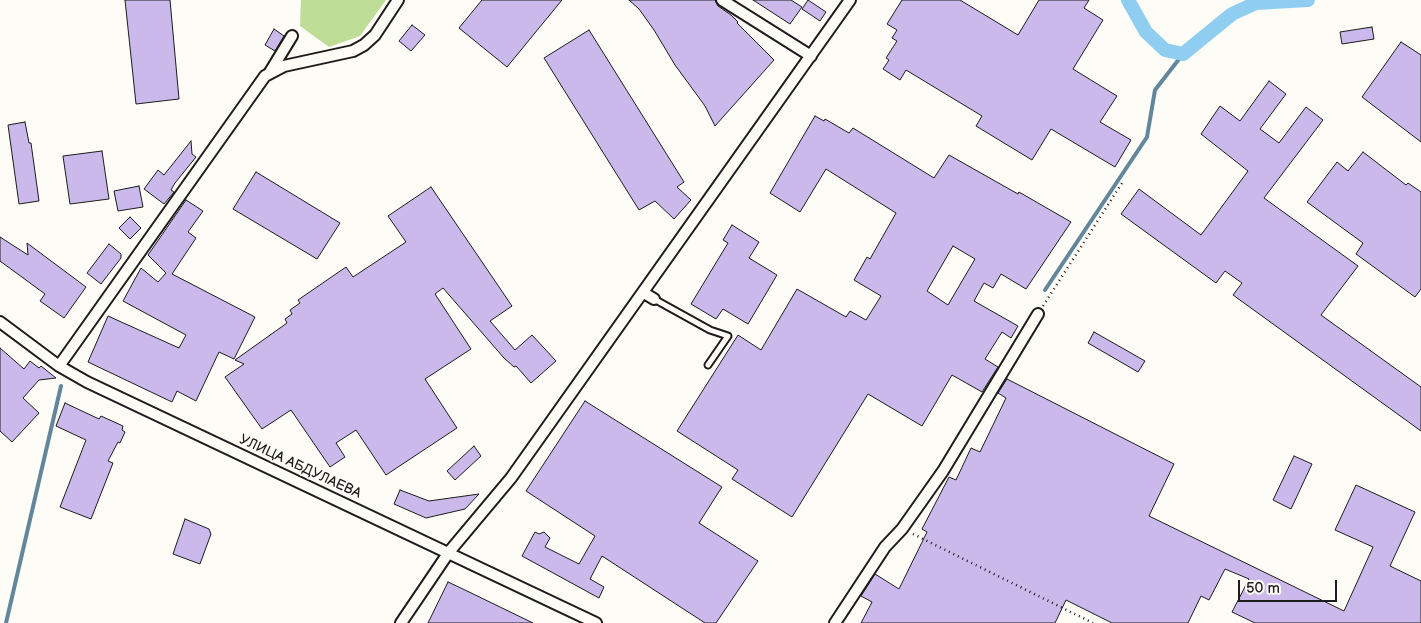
<!DOCTYPE html>
<html>
<head>
<meta charset="utf-8">
<style>
	body { margin:0 }
	#map { position:relative; width:1421px; height:623px; overflow:hidden; background:#fdfcf7; font-family:"Balsamiq Sans",sans-serif }
	canvas { display:block }
	.scale { position:absolute; left:1238px; top:580px; width:99px; height:22px; box-sizing:border-box; border:2px solid #1c1c1c; border-top:0; padding-left:6px; font-size:15px; line-height:18px; white-space:nowrap; color:#1c1c1c; -webkit-text-stroke:4px #fdfcf7; paint-order:stroke }
</style>
</head>
<body>
<div id="map">
<canvas width="1421" height="623"></canvas>
<div class="scale">50 m</div>
</div>
<script>
const ctx = document.querySelector('canvas').getContext('2d');
ctx.lineJoin = 'round';
function fill(path, color) {
  ctx.fillStyle = color;
  ctx.fill(path, 'evenodd');
}
function poly(rows) {
  const path = new Path2D();
  for (const r of rows) {
    path.moveTo(r[0], r[1]);
    for (let i = 2; i < r.length; i += 2) path.lineTo(r[i], r[i + 1]);
  }
  return path;
}
function stroke(path, color, width, dash) {
  ctx.strokeStyle = color;
  ctx.lineWidth = width;
  ctx.lineCap = dash ? 'butt' : 'round';
  ctx.setLineDash(dash || []);
  ctx.stroke(path);
}
function drawText(font, color, halo, rows, align = 'center') {
  ctx.font = font + ' "Balsamiq Sans",sans-serif';
  ctx.lineWidth = 4;
  ctx.setLineDash([]);
  ctx.textBaseline = 'middle';
  ctx.strokeStyle = halo;
  ctx.fillStyle = color;
  for (const [text, x, y, turn = 0] of rows) {
    ctx.save();
    ctx.translate(x, y);
    ctx.rotate((+turn || 0) * Math.PI / 180);
    ctx.textAlign = isNaN(turn) ? turn : align;
    if (halo) ctx.strokeText(text, 0, 0);
    ctx.fillText(text, 0, 0);
    ctx.restore();
  }
}
fill(poly([
	[301,0,386,0,360,36,329,47,300,26]
]), '#bede97');
stroke(poly([
	[1045,290,1147,137,1155,90,1183,54],
	[6,623,61,386]
]), '#62879c', 4);
stroke(poly([
	[1128,0,1146,32,1165,50,1183,54,1232,14,1256,3,1308,0]
]), '#90cef1', 14);
const building = poly([
	[125,0,170,0,179,99,136,104,125,0],
	[482,0,562,0,507,67,459,28,482,0],
	[629,0,715,0,718,6,731,15,738,22,737,23,774,60,715,126,705,106,675,65,654,30,639,9,629,0],
	[753,0,791,0,802,7,790,24,753,0],
	[808,0,826,12,820,21,802,9,808,0],
	[902,0,960,0,1018,35,1039,0,1089,0,1084,8,1103,20,1073,69,1117,96,1100,122,1131,140,1115,167,1051,129,1032,160,976,126,982,116,906,70,900,80,883,69,889,60,886,58,897,41,892,38,897,30,887,24,902,0],
	[412,25,425,35,411,51,399,41,412,25],
	[1372,27,1374,39,1342,44,1340,32,1372,27],
	[274,29,284,36,275,51,265,45,274,29],
	[589,30,684,182,677,187,691,200,674,219,655,201,639,210,544,58,589,30],
	[1401,42,1421,55,1421,142,1362,97,1401,42],
	[1269,81,1286,94,1260,129,1279,143,1306,107,1323,120,1264,198,1358,266,1321,315,1421,387,1421,431,1233,295,1242,283,1225,271,1216,283,1121,214,1139,189,1201,235,1248,171,1201,134,1220,106,1240,121,1269,81],
	[815,116,824,121,825,119,849,133,853,128,934,178,949,155,1018,194,1019,192,1071,222,1026,289,1001,274,993,288,984,283,974,301,1018,326,1011,338,1002,332,985,359,998,367,982,392,952,375,922,426,868,394,792,517,732,479,738,470,677,431,738,335,761,350,797,289,846,317,850,311,866,320,881,296,854,280,867,257,870,259,896,213,826,169,800,212,770,193,815,116],
	[953,246,975,259,948,305,927,291,953,246],
	[25,122,29,143,31,143,39,201,19,204,8,125,25,122],
	[191,141,192,154,196,157,175,183,171,190,174,192,164,204,144,189,158,170,164,175,191,141],
	[102,151,109,199,70,204,63,156,102,151],
	[1363,152,1406,185,1408,183,1421,192,1421,289,1415,297,1356,254,1363,243,1307,202,1337,162,1348,171,1363,152],
	[256,172,340,223,317,259,233,209,256,172],
	[139,186,143,207,118,211,114,191,139,186],
	[431,187,512,306,490,321,515,350,532,335,556,361,531,383,516,366,514,367,504,358,443,288,435,294,471,349,425,379,457,428,386,475,356,430,336,443,345,457,330,467,291,410,262,429,225,377,244,364,235,360,287,323,285,319,292,314,290,310,300,303,298,300,346,267,353,277,406,242,388,216,431,187],
	[186,200,203,211,188,232,196,238,172,274,255,317,234,359,219,352,196,401,177,391,172,402,88,362,108,316,179,348,186,335,123,301,141,268,158,282,166,273,148,255,186,200],
	[130,217,141,228,130,239,119,228,130,217],
	[732,225,759,242,749,258,777,275,748,324,723,309,716,319,691,304,728,243,723,240,732,225],
	[0,237,28,255,27,243,86,287,64,318,40,301,45,294,0,261,0,237],
	[109,244,121,254,121,258,101,284,87,273,109,244],
	[1094,332,1145,361,1138,372,1088,343,1094,332],
	[0,348,24,369,30,361,39,368,41,366,56,378,39,380,23,398,39,413,12,442,0,431,0,348],
	[1007,379,1174,464,1149,516,1344,611,1373,547,1335,530,1356,485,1415,512,1390,566,1421,581,1421,623,1255,623,1232,612,1249,579,1225,569,1209,600,1201,596,1188,623,1112,623,1066,600,1055,623,861,623,872,602,861,596,875,574,899,589,927,532,922,529,949,477,956,480,971,448,980,452,1006,398,998,393,1007,379],
	[585,401,722,487,699,523,758,561,716,623,705,623,602,556,590,579,604,587,599,598,522,556,535,532,539,534,544,532,550,538,545,547,579,564,595,536,526,491,585,401],
	[65,403,99,419,101,416,123,426,122,430,125,432,120,443,118,442,108,461,113,463,91,519,60,507,86,440,56,426,65,403],
	[474,446,481,456,455,480,447,471,474,446],
	[1294,456,1312,464,1291,509,1273,500,1294,456],
	[400,490,429,501,479,494,465,509,426,518,394,504,400,490],
	[185,519,209,529,211,534,200,564,173,554,185,519],
	[448,582,465,590,533,623,428,623,448,582]
]);
fill(building, '#cab9ea');
stroke(building, '#1c1c1c', 1);
const service = poly([
	[654,299,710,330,728,336,708,365]
]);
const minor = poly([
	[722,0,811,56],
	[270,72,292,36],
	[644,293,654,299],
	[0,322,59,366,87,382,596,623],
	[59,366,265,76,284,66,353,51,364,45,375,35,398,0],
	[401,623,449,552,511,478,850,0],
	[835,623,885,547,902,529,943,471,1038,314]
]);
stroke(service, '#1c1c1c', 9);
stroke(minor, '#1c1c1c', 14);
stroke(poly([
	[1043,306,1122,183],
	[913,534,1093,623]
]), '#1c1c1c', 2.5, [1, 4]);
stroke(service, '#fdfcf7', 5);
stroke(minor, '#fdfcf7', 10);
drawText('14px', '#1c1c1c', '#fdfcf7', [
	["УЛИЦА АБДУЛАЕВА",300,467,25]
]);
</script>
</body>
</html>
